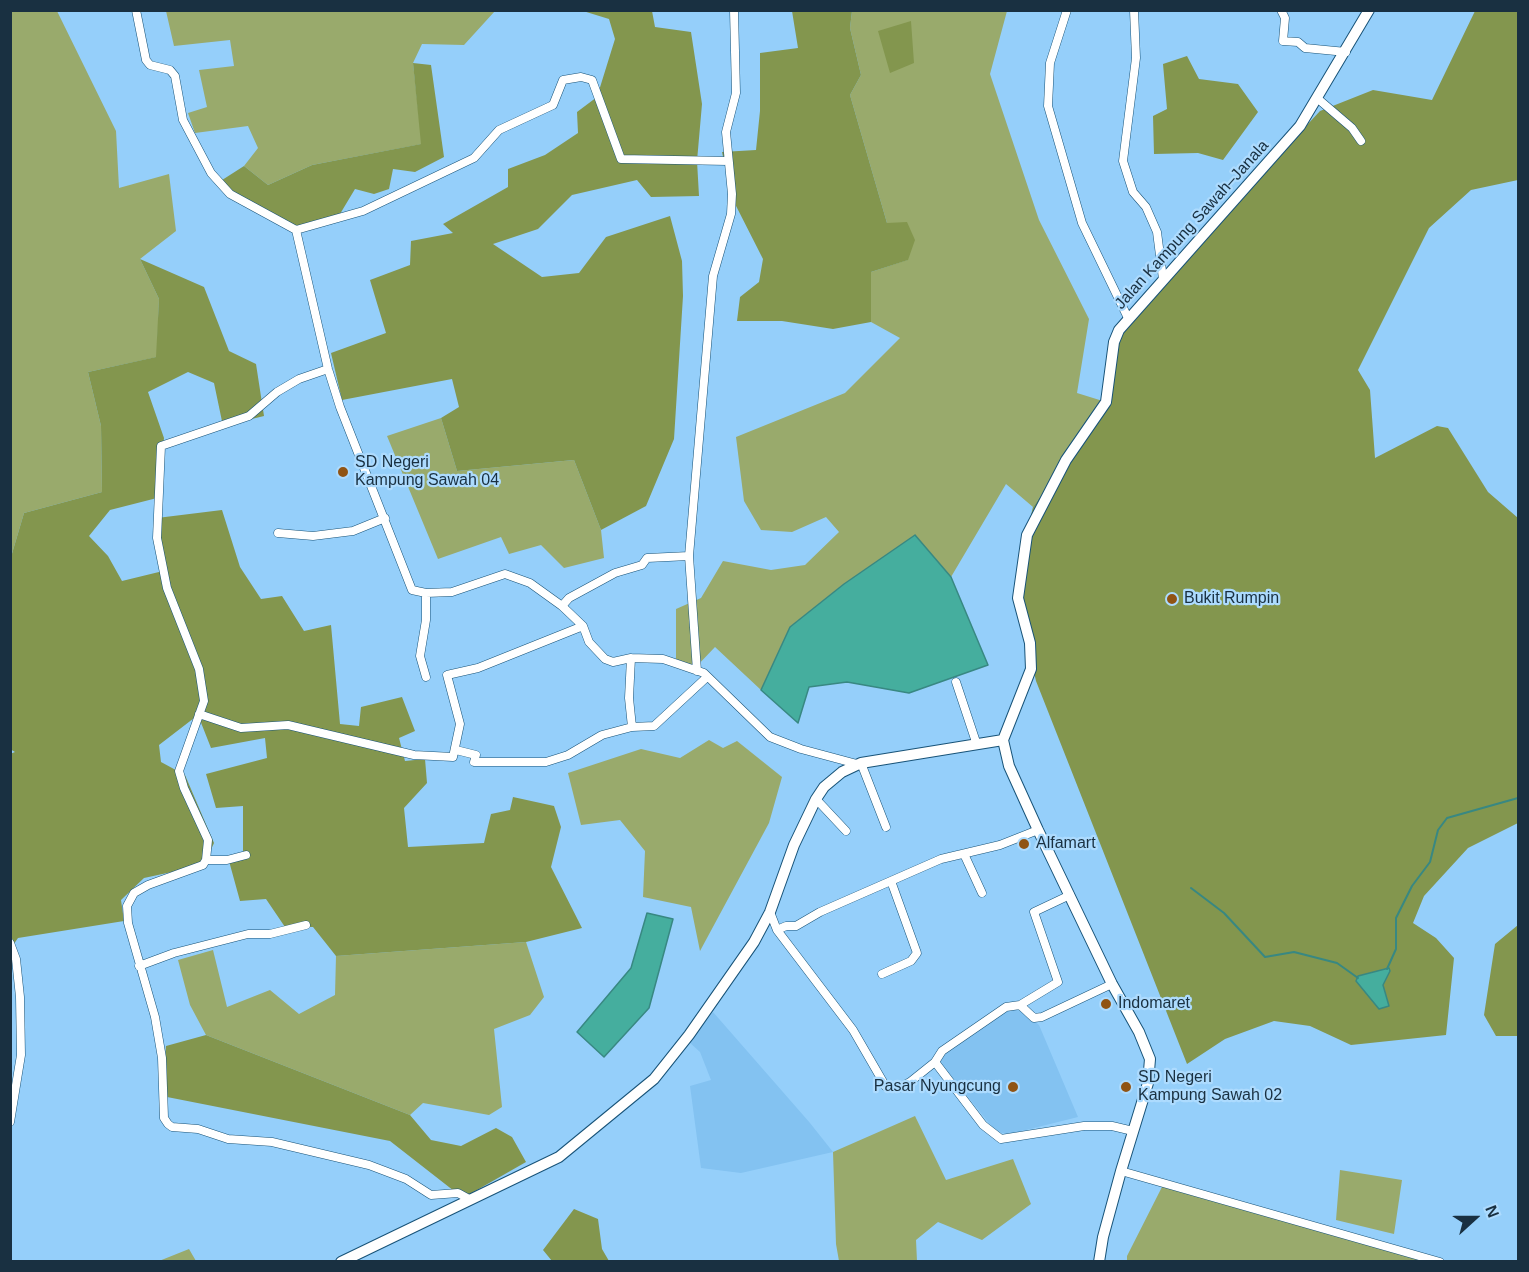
<!DOCTYPE html>
<html>
<head>
<meta charset="utf-8">
<style>
	body { margin:0 }
	#map { position:relative; width:1529px; height:1272px; overflow:hidden; background:#95cffa; font-family:Arial,sans-serif }
	canvas { display:block }
	.frame { position:absolute; inset:0; border:12px solid #193041; pointer-events:none }
	.north { position:absolute; left:1445px; top:1188px; width:60px; height:60px; -webkit-text-stroke:4px #addbfe; paint-order:stroke; rotate:69deg; font-size:16px; font-weight:700; line-height:24px; text-align:center; color:#193041 }
	.north::after { content:''; display:block; margin:auto; width:21px; height:27px; background:#193041; clip-path:polygon(50% 0,100% 100%,50% 72%,0 100%) }
</style>
</head>
<body>
<div id="map">
<canvas width="1529" height="1272"></canvas>
<div class="frame"></div>
<div class="north">N</div>
</div>
<script>
const ctx = document.querySelector('canvas').getContext('2d');
ctx.lineJoin = 'round';
function fill(path, color) {
  ctx.fillStyle = color;
  ctx.fill(path, 'evenodd');
}
function poly(rows) {
  const path = new Path2D();
  for (const r of rows) {
    path.moveTo(r[0], r[1]);
    for (let i = 2; i < r.length; i += 2) path.lineTo(r[i], r[i + 1]);
  }
  return path;
}
function stroke(path, color, width, dash) {
  ctx.strokeStyle = color;
  ctx.lineWidth = width;
  ctx.lineCap = dash ? 'butt' : 'round';
  ctx.setLineDash(dash || []);
  ctx.stroke(path);
}
function drawText(font, color, halo, rows, align = 'center') {
  ctx.font = font + ' Arial,sans-serif';
  ctx.lineWidth = 4.5;
  ctx.setLineDash([]);
  ctx.textBaseline = 'middle';
  ctx.strokeStyle = halo;
  ctx.fillStyle = color;
  for (const [text, x, y, turn = 0] of rows) {
    ctx.save();
    ctx.translate(x, y);
    ctx.rotate((+turn || 0) * Math.PI / 180);
    ctx.textAlign = isNaN(turn) ? turn : align;
    if (halo) ctx.strokeText(text, 0, 0);
    ctx.fillText(text, 0, 0);
    ctx.restore();
  }
}
fill(poly([
	[1016,1007,1039,1025,1078,1117,1010,1134,996,1132,937,1058,971,1032],
	[713,1012,810,1123,833,1152,741,1173,701,1168,690,1086,711,1080,700,1052,689,1042]
]), '#83c2f1');
fill(poly([
	[11,11,57,11,116,131,119,188,169,174,176,231,140,259,159,299,157,357,88,372,101,426,102,492,24,513,11,557],
	[166,11,495,11,464,45,422,44,413,63,422,144,312,165,268,185,244,166,258,148,248,126,195,133,188,113,207,107,199,70,234,66,230,40,174,46],
	[852,11,1007,11,990,74,1039,220,1089,319,1077,393,1106,402,1033,507,1006,484,951,577,915,536,844,584,790,627,761,690,715,647,695,668,676,661,676,609,701,598,723,561,771,570,805,565,839,532,826,517,792,532,761,530,744,501,736,437,845,393,900,338,871,322,871,272,907,260,887,223,850,95,861,75,850,28],
	[441,418,457,471,574,460,601,530,604,558,564,568,541,545,509,554,501,537,438,559,387,436],
	[709,740,723,748,737,741,782,777,769,823,700,951,691,907,643,897,645,851,620,820,581,825,568,773,641,749,680,758],
	[526,942,544,997,530,1015,494,1029,502,1107,489,1115,423,1103,410,1115,206,1035,190,1005,178,960,213,950,227,1007,270,990,299,1014,335,995,336,956],
	[915,1116,946,1180,1013,1159,1031,1204,982,1240,938,1222,916,1240,917,1261,839,1261,836,1244,833,1152],
	[1340,1170,1402,1180,1394,1234,1336,1220],
	[1164,1183,1436,1262,1127,1262,1127,1256],
	[189,1249,196,1261,159,1261]
]), '#99aa6c');
fill(poly([
	[583,11,652,11,655,27,691,32,702,104,697,161,699,196,651,197,637,180,572,195,538,229,493,244,542,277,579,273,606,237,670,216,682,261,683,296,674,439,646,506,601,530,574,460,457,471,441,418,459,407,452,379,342,400,331,353,386,333,370,280,410,265,411,241,453,233,443,224,508,187,508,169,545,155,578,133,577,112,597,97,615,39,609,19],
	[792,11,852,11,850,28,861,75,850,95,887,223,907,222,915,240,908,260,871,272,871,322,833,329,782,321,737,321,740,297,759,282,763,259,732,198,722,152,756,150,760,111,760,53,798,48],
	[1475,11,1518,11,1518,180,1471,190,1429,228,1358,370,1370,390,1375,458,1437,426,1448,428,1488,492,1518,518,1518,823,1468,848,1424,896,1413,923,1436,938,1454,958,1446,1035,1351,1045,1310,1026,1274,1021,1225,1039,1187,1064,1036,681,1022,619,1018,568,1033,507,1106,402,1123,323,1320,111,1373,90,1432,100],
	[911,21,914,63,890,73,878,31],
	[1187,56,1199,79,1238,84,1258,112,1223,160,1198,153,1154,154,1153,116,1167,109,1163,64],
	[413,63,431,65,444,157,415,172,393,169,389,189,374,194,355,189,337,219,299,229,233,198,219,182,244,166,268,185,312,165,421,144],
	[140,259,204,287,229,351,256,364,264,416,223,426,214,383,188,372,148,392,164,438,157,498,110,510,89,536,108,556,122,581,163,571,157,518,222,510,240,567,261,599,282,596,304,631,331,625,340,724,359,726,361,707,402,697,415,731,399,738,405,761,425,759,427,783,404,808,408,847,484,843,491,814,510,810,513,797,554,806,561,827,551,867,582,928,526,942,336,956,313,927,285,927,266,899,240,901,229,861,243,853,243,806,216,808,206,774,267,758,265,738,211,748,198,715,159,745,161,762,185,775,214,843,204,865,144,878,121,900,124,921,18,938,11,948,10,754,15,752,10,749,11,557,24,513,102,492,101,426,88,372,156,357,159,299],
	[1518,925,1518,1036,1496,1036,1484,1015,1495,944],
	[206,1035,410,1115,431,1140,461,1146,496,1128,512,1137,526,1162,463,1198,390,1141,162,1096,166,1046],
	[574,1209,598,1219,602,1249,609,1261,552,1261,543,1250]
]), '#83964e');
const water = poly([
	[915,535,951,577,988,665,909,693,847,682,809,687,798,723,761,690,790,627,844,584,915,535],
	[647,913,673,919,649,1008,604,1057,577,1032,631,968,647,913],
	[1389,968,1390,971,1383,985,1389,1006,1379,1009,1356,981,1358,976,1389,968]
]);
fill(water, '#45ae9e');
stroke(water, '#388882', 1.5);
stroke(poly([
	[1191,888,1224,913,1265,957,1294,952,1337,963,1358,978],
	[1387,969,1396,949,1396,918,1412,886,1430,862,1438,830,1447,818,1518,798]
]), '#388882', 2);
const minor = poly([
	[136,10,146,60,150,65,170,70,175,76,183,120,211,173,230,194,296,230,328,369,340,407,412,590,426,593,452,592,505,574,530,583,562,606,583,626,589,642,605,659,613,662,631,658,663,659,704,673,770,737,801,749,857,764],
	[1067,10,1050,63,1048,106,1082,223,1128,318],
	[1134,10,1136,58,1123,161,1133,192,1146,207,1157,232,1163,279],
	[1281,10,1285,18,1283,41,1298,42,1305,48,1346,52],
	[1317,98,1352,128,1361,141],
	[296,230,363,211,474,158,499,130,553,105,563,80,581,77,592,80,621,159,728,161],
	[328,369,299,379,277,392,249,416,161,446,157,538,167,588,199,669,204,701,179,771,184,788,208,840,206,860,203,865,148,885,134,893,127,906,128,923,155,1017,162,1058,164,1118,168,1124,172,1127,198,1129,228,1139,272,1142,369,1165,406,1179,431,1195,458,1193,469,1199],
	[278,533,313,536,353,531,385,518],
	[426,593,426,620,420,656,426,677],
	[562,606,569,598,615,573,642,565,647,558,689,556],
	[631,658,629,698,632,727],
	[697,671,689,556,713,276,731,214,732,194,726,132,736,93,734,10],
	[956,682,976,742],
	[199,714,241,728,288,725,414,755,453,757,460,724,447,675,478,668,583,626],
	[456,750,476,755,474,762,546,762,568,755,602,735,632,727,654,726,707,677],
	[861,763,886,827],
	[816,799,846,831],
	[964,854,982,893],
	[206,860,227,860,246,855],
	[770,912,777,930,853,1030,886,1087,899,1088,910,1082,935,1062,942,1051,1006,1007,1020,1005,1034,1018,1042,1017,1112,984],
	[777,930,786,926,796,926,820,912,941,859,1000,845,1038,830],
	[10,943,16,959,20,997,21,1055,10,1122],
	[139,966,174,953,248,934,270,934,306,925],
	[882,974,911,961,917,953,891,881],
	[1020,1005,1058,982,1034,912,1070,895],
	[935,1062,983,1125,1001,1139,1084,1126,1112,1126,1133,1131],
	[1121,1171,1440,1262]
]);
const secondary = poly([
	[1003,740,1031,669,1030,643,1018,598,1027,535,1066,460,1106,402,1114,342,1119,330,1300,126,1369,10],
	[1003,740,1009,766,1038,830,1112,984,1139,1032,1150,1059,1148,1083,1121,1171,1103,1237,1099,1262],
	[341,1262,559,1157,654,1079,689,1035,754,942,770,912,794,845,816,799,824,787,842,772,861,763,1003,740]
]);
stroke(minor, '#185378', 9);
stroke(secondary, '#185378', 12);
stroke(minor, '#fff', 8);
stroke(secondary, '#fff', 10);
for (const [x, y, r, color] of [
	[343,472,6,"#905414"],
	[1172,599,6,"#905414"],
	[1024,844,6,"#905414"],
	[1106,1004,6,"#905414"],
	[1013,1087,6,"#905414"],
	[1126,1087,6,"#905414"]
]) {
  const dot = new Path2D();
  dot.arc(x, y, r, 0, 2 * Math.PI);
  ctx.fillStyle = color;
  ctx.fill(dot);
  stroke(dot, '#addbfe', 2);
}
drawText('16px', '#193041', '#addbfe', [
	["Jalan Kampung Sawah–Janala",1192,225,-48]
]);
drawText('16px', '#193041', '#addbfe', [
	["SD Negeri",355,463],
	["Kampung Sawah 04",355,481],
	["Bukit Rumpin",1184,599],
	["Alfamart",1036,844],
	["Indomaret",1118,1004],
	["SD Negeri",1138,1078],
	["Kampung Sawah 02",1138,1096],
	["Pasar Nyungcung",1001,1087,"right"]
], 'left');
</script>
</body>
</html>
